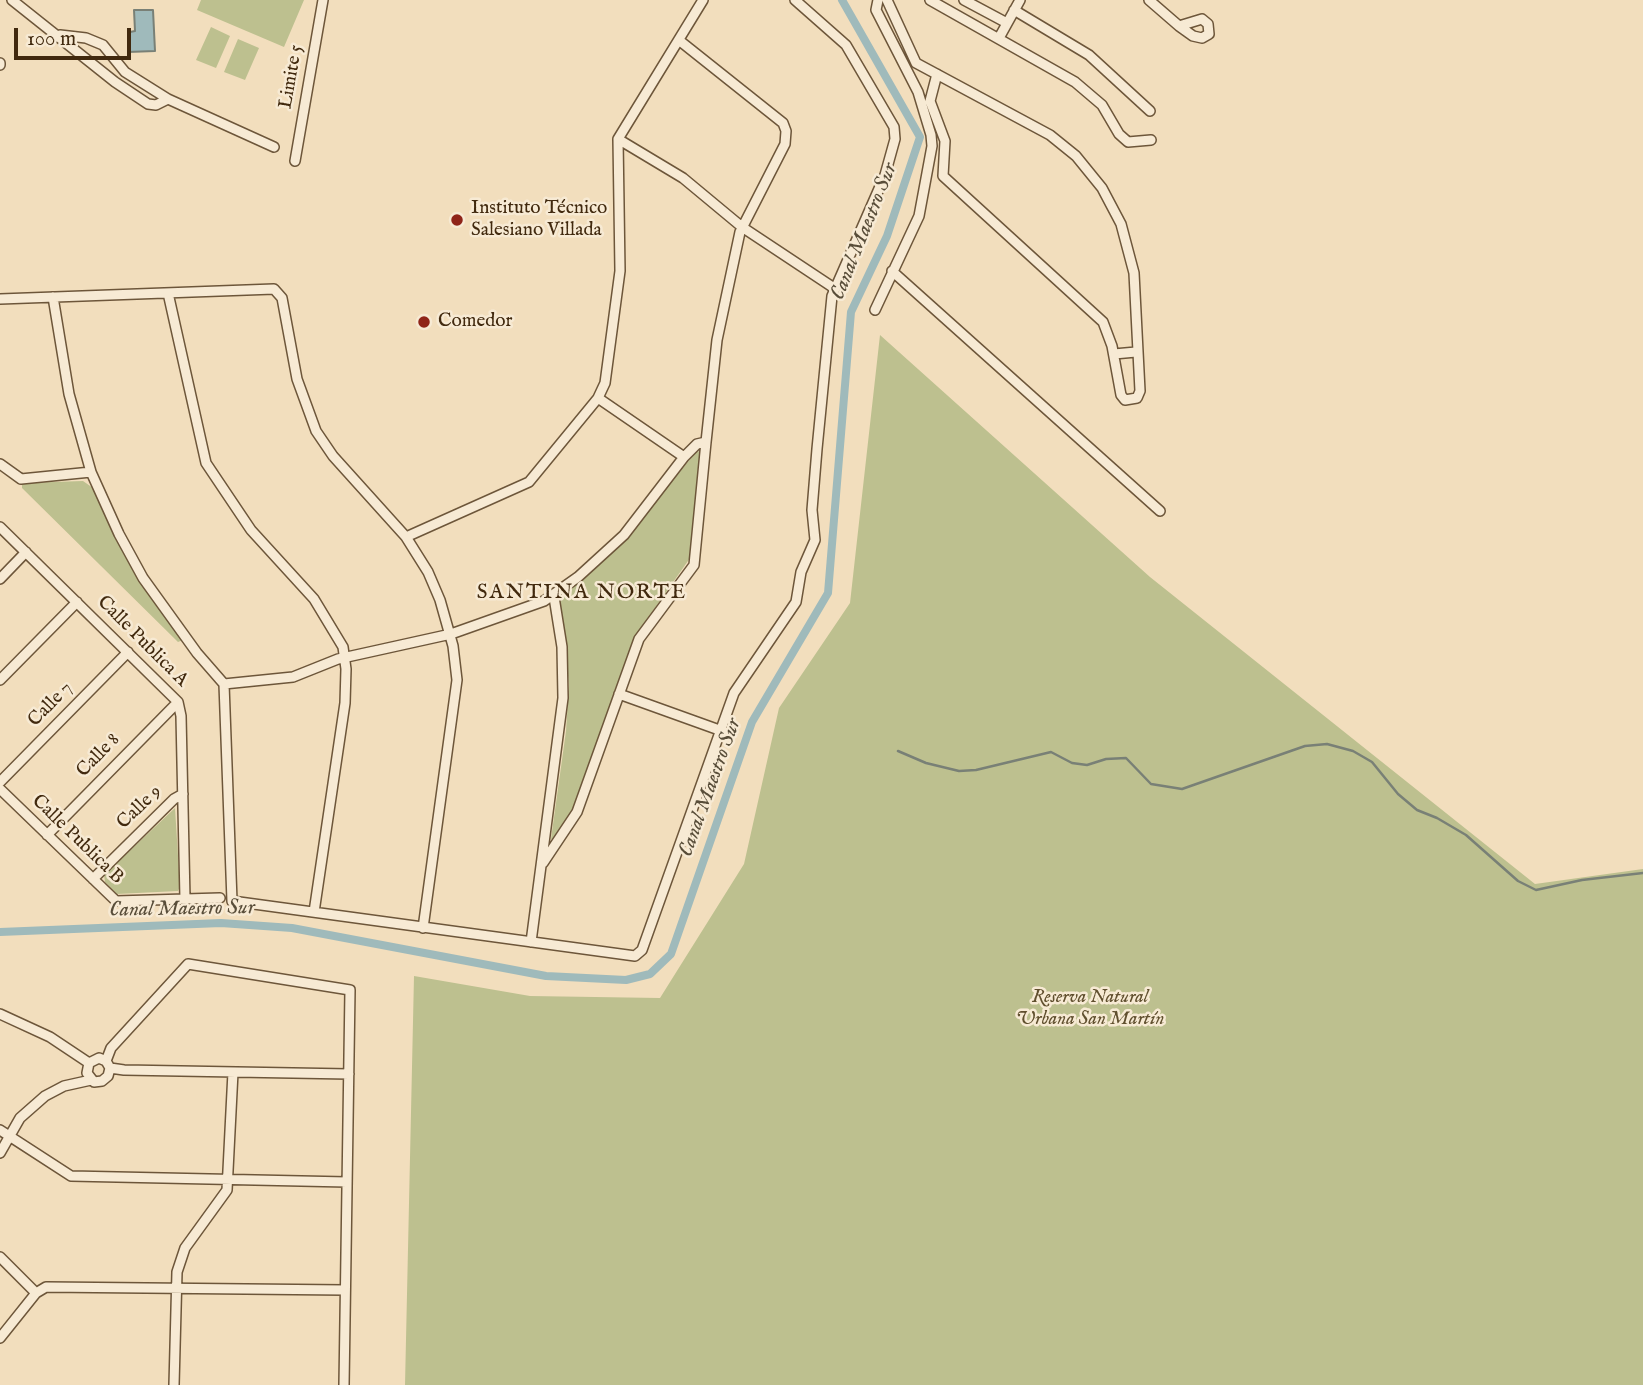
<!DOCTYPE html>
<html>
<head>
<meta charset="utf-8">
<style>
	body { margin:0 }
	#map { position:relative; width:1643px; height:1385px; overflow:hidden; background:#f2debd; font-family:"IM FELL English",serif }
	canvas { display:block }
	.scale { position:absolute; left:14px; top:28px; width:117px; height:32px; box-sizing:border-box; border:4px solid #41290e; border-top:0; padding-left:9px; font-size:21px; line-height:24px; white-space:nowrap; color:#41290e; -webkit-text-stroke:5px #f7ead4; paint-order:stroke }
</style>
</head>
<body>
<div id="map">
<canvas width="1643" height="1385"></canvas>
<div class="scale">100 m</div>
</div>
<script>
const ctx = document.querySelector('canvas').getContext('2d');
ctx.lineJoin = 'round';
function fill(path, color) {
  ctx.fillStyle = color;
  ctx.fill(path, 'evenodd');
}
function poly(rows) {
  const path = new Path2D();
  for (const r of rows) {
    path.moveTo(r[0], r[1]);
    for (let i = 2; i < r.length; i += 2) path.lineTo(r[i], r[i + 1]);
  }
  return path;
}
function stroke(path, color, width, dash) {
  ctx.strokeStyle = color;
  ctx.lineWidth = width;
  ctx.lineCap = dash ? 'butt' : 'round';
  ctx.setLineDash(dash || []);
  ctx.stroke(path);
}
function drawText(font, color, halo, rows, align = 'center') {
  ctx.font = font + ' "IM FELL English",serif';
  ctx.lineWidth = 5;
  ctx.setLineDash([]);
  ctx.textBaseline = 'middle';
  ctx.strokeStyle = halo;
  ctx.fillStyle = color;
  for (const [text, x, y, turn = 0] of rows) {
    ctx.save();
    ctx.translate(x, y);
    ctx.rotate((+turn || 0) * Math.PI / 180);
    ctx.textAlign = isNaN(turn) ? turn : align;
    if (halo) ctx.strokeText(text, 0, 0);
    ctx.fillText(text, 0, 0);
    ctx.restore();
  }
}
fill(poly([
	[201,0,304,0,284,47,197,10],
	[211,27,230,36,216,68,196,60],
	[238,39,259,48,245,80,224,72],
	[880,335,1150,577,1535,884,1643,869,1643,1385,405,1385,414,976,530,996,660,998,744,864,779,708,850,603],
	[700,451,690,558,634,638,574,808,556,843,551,839,566,731,569,685,560,599,628,535,696,452],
	[83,481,93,488,137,575,183,640,178,642,22,488,22,483],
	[175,808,180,887,178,891,117,894,105,882,104,875]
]), '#bdc08f');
const water = poly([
	[134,10,153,10,155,51,128,52,130,32,135,31,134,10]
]);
fill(water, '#9fbabb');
stroke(water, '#798076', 2);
stroke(poly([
	[898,751,926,763,959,771,976,770,1051,752,1072,763,1087,765,1106,759,1126,758,1151,784,1182,789,1305,746,1327,744,1353,751,1372,762,1398,794,1417,810,1437,818,1466,835,1518,881,1536,890,1582,880,1643,873]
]), '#798076', 2.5);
stroke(poly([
	[0,932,221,923,292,928,546,976,626,980,650,974,671,954,752,722,828,593,851,312,887,236,920,137,842,0]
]), '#9fbabb', 8);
const street = poly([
	[12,0,115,82,148,104,156,105,168,99],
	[887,0,916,63,1050,135,1076,156,1102,188,1121,224,1134,273,1140,391,1137,398,1125,400,1121,395,1112,346,1103,322,943,176,945,141,930,101,937,74],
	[930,0,1075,82,1102,105,1119,134,1128,142,1151,140],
	[964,0,1007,23],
	[1149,0,1179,26,1193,36,1202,38,1209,34,1208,24,1202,19,1179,26],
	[1014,10,1089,55,1150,111],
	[60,35,86,38,103,45,125,72,168,99,274,147],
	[999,38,1020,0],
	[0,63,0,65],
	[618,139,683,178,742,227,834,288],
	[295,161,323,0],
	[892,271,1160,511],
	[168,293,206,463,251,530,314,599,343,647,346,669,345,703,314,912],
	[53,297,69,394,91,472],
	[0,299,274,289,282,298,297,379,316,431,333,456,406,537,529,482,598,398,605,383,620,271,618,139,703,0],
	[875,310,919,216,932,146,931,135,918,92,876,10,878,0],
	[1114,354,1136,352],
	[598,398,684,457,697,444,706,442,717,340,740,232,785,144,786,131,783,123,680,41],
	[0,464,21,479,91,472,119,534,143,578,197,653,224,684,232,901,635,956,642,950,734,693,796,602,801,572,815,540,812,510,817,449,832,296,885,175,895,139,894,127,846,45,795,0],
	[0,527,178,702,181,716,185,899],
	[406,537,428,572,440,600,453,646,457,680,423,928],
	[0,579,26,552],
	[0,680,77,602],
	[224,684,293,677,338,659,451,634,544,601,578,577,624,535,684,457],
	[619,694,722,731],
	[0,782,128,652],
	[0,789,116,901,220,898],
	[47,835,178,702],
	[543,863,577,812,639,639,694,565,706,442],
	[93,879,174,799,183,794],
	[531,942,563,698,562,647,554,597],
	[0,1014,50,1037,89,1063],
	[106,1061,111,1048,188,964,350,990,344,1385],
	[110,1068,108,1076,102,1081,94,1082,87,1073,89,1063,99,1058,106,1061,110,1068,124,1070,349,1074],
	[0,1130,71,1176,347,1182],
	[0,1153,20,1118,45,1096,64,1086,91,1080],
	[0,1257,36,1293],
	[0,1338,36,1293,46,1287,345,1290],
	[174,1385,177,1272,185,1248,227,1190,233,1072]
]);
stroke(street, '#6d563a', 12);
stroke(street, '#f7ead4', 9);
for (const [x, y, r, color] of [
	[457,220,7,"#8f2418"],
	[424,322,7,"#8f2418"]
]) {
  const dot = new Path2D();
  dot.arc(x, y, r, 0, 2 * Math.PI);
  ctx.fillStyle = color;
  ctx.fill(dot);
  stroke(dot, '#f7ead4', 2.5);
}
drawText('19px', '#41290e', '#f7ead4', [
	["Limite 5",292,77,-80],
	["Calle Publica A",142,642,45],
	["Calle 7",51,705,-46],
	["Calle 8",99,756,-46],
	["Calle 9",140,808,-44],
	["Calle Publica B",77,840,44]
]);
drawText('19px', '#41290e', '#f7ead4', [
	["Instituto Técnico",471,209],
	["Salesiano Villada",471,231],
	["Comedor",438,322]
], 'left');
drawText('italic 19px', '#604f2e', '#f7ead4', [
	["Reserva Natural",1090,998],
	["Urbana San Martín",1090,1020]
]);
drawText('italic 21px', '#584d39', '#f7ead4', [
	["Canal Maestro Sur",865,232,-68],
	["Canal Maestro Sur",711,788,-70],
	["Canal Maestro Sur",182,910,-1]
]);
ctx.letterSpacing = '2px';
drawText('21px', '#41290e', '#f7ead4', [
	["SANTINA NORTE",582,594]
]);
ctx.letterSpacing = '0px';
</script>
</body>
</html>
